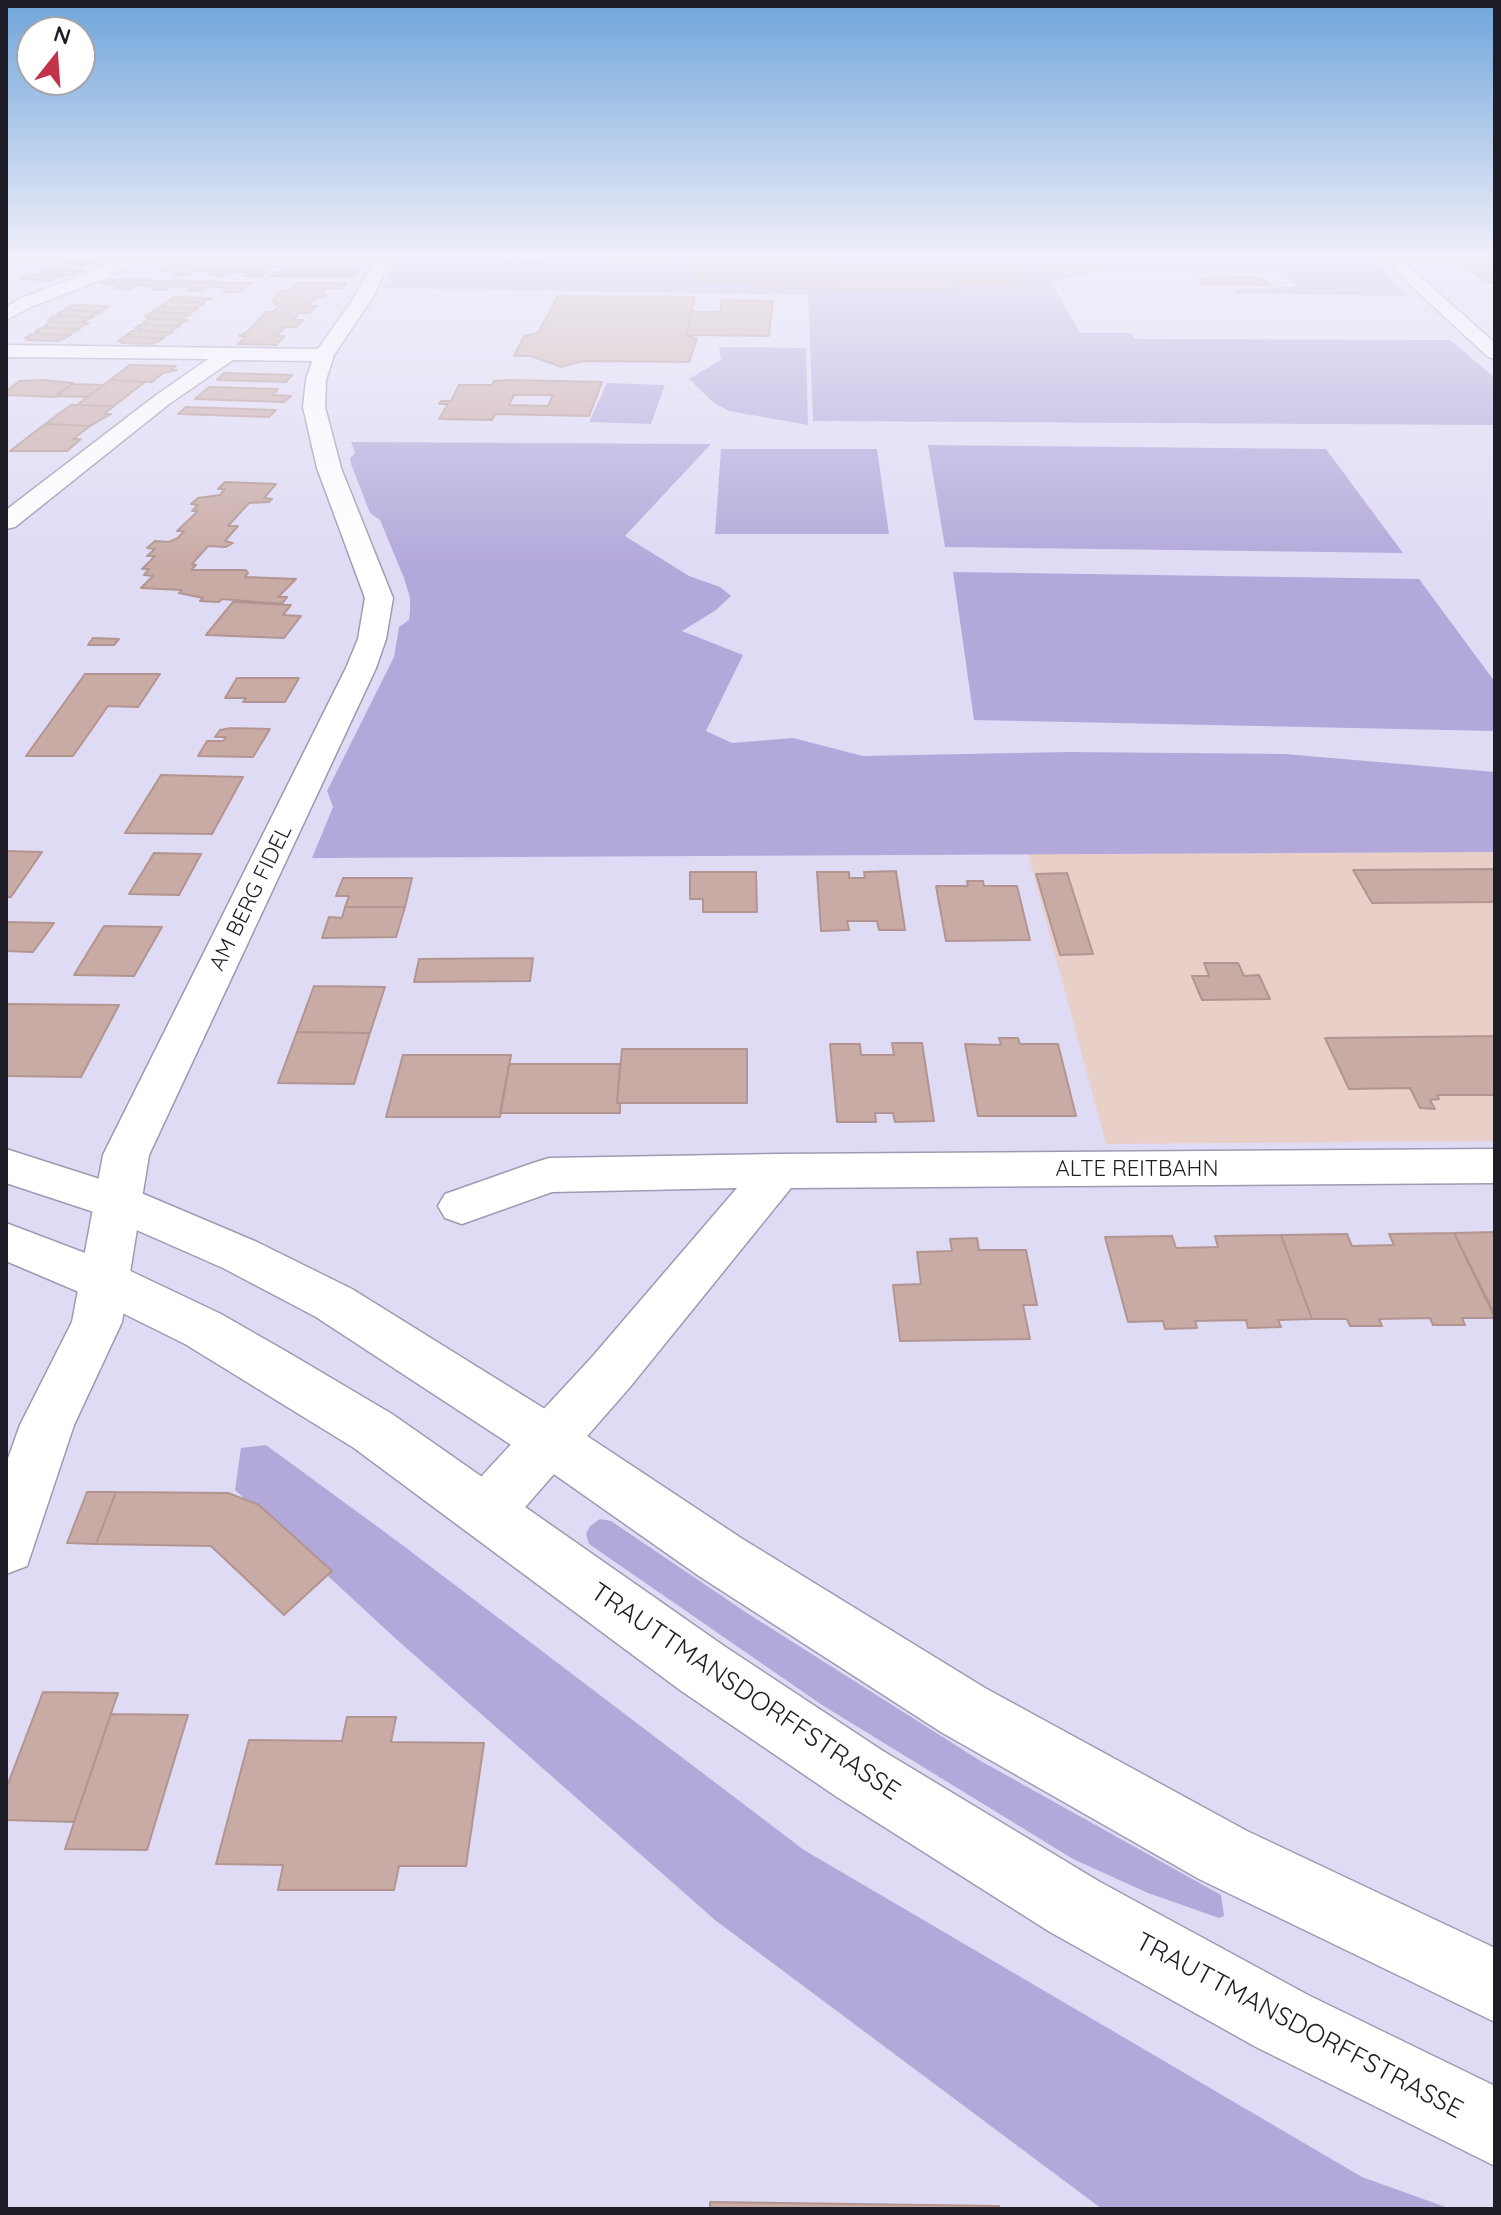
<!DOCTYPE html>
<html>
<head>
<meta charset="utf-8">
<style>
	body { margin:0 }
	#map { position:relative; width:1501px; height:2215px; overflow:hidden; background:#e0dbf5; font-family:Quicksand,sans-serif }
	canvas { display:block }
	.frame { position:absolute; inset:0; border:8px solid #1e1c26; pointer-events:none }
	.north { position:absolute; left:16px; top:16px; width:80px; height:80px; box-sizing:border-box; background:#fff; border:2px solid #a5a4a8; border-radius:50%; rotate:17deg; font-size:22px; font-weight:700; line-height:32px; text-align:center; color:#1e1c26 }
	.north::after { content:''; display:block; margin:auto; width:28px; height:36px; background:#c3324b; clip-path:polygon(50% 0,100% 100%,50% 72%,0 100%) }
</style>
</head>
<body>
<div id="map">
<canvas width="1501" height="2215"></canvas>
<div class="frame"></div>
<div class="north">N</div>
</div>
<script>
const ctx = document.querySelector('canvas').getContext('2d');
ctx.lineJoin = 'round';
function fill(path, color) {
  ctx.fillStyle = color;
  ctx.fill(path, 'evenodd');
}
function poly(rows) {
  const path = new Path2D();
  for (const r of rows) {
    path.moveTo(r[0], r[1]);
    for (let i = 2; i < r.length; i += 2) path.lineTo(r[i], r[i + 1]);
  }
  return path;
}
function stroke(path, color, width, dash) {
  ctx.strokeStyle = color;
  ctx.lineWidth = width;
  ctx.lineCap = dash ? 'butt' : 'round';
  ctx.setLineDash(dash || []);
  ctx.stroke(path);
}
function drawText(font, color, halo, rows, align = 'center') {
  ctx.font = font + ' Quicksand,sans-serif';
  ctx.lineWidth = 7;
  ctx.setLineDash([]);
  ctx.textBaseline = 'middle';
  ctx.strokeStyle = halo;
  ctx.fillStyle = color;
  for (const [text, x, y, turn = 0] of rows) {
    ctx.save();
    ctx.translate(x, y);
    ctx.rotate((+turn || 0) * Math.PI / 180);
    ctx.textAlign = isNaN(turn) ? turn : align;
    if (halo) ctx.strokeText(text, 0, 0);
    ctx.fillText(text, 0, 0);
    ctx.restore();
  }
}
fill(poly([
	[1495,852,1495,1141,1106,1144,1028,854]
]), '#e8cfc8');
fill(poly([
	[397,257,549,260,551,257,1368,257,1407,296,1236,293,1234,290,1298,286,1282,271,1103,270,1051,282,1080,333,1130,333,1136,339,1450,340,1495,378,1495,425,813,421,808,295,383,288],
	[719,347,806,348,808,425,729,411,714,403,689,379,721,360],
	[607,383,665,385,651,424,589,422],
	[351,442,711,444,625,536,689,576,720,587,731,596,716,610,682,631,743,655,706,731,732,743,793,738,863,756,1068,752,1285,754,1495,772,1495,852,312,858,333,807,327,791,394,657,399,627,409,620,410,612,410,598,404,578,380,520,370,513,351,464,350,458,355,453],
	[928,445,1326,449,1403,553,945,547],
	[721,449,877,449,889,534,715,534],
	[953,572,1419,579,1495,682,1495,731,974,720],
	[266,1445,397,1541,804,1850,1362,2177,1451,2209,1102,2209,715,1920,396,1639,235,1490,241,1448],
	[600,1519,611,1521,747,1613,979,1760,1221,1895,1224,1916,1219,1918,1148,1893,1073,1859,822,1705,589,1544,586,1534,590,1526]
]), '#b3a8da');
const building = poly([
	[302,257,350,257,345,261,298,260,302,257],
	[617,257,693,257,691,264,614,263,617,257],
	[617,257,693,257,691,264,614,263,617,257],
	[1020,257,1095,257,1101,268,1024,267,1020,257],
	[1020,257,1095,257,1101,268,1024,267,1020,257],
	[1453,257,1495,257,1495,283,1486,283,1453,257],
	[67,260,99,261,96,263,100,264,60,265,67,260],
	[698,262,1013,266,1020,285,956,284,957,290,757,288,758,282,694,281,698,262],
	[202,265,189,275,174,275,180,271,160,270,166,266,202,265],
	[201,266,220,267,236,266,224,276,209,275,214,272,194,271,201,266],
	[235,267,255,268,271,267,259,277,244,276,249,272,229,272,235,267],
	[288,268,359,269,357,273,283,272,288,268],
	[46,269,51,269,84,270,68,275,37,274,46,269],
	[273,272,283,272,357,273,353,277,268,276,273,272],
	[30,274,37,274,60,275,51,281,21,279,30,274],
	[1210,277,1263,278,1269,285,1202,284,1198,279,1211,279,1210,277],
	[109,280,146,280,131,289,115,289,122,285,102,284,109,280],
	[144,280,164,281,181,280,167,290,151,290,157,286,137,285,144,280],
	[179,281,200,282,216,281,202,291,187,291,193,287,172,286,179,281],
	[215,282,236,283,252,282,239,292,223,292,229,288,208,287,215,282],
	[298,283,346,283,342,288,294,287,298,283],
	[295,287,327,288,320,295,327,295,316,298,308,306,275,305,278,302,272,302,278,293,295,287],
	[558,296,695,297,686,335,697,339,689,362,583,361,561,367,531,356,514,356,524,336,538,333,558,296],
	[173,297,212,298,200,303,171,302,174,300,169,300,173,297],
	[722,300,773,301,769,336,686,335,691,312,720,312,722,300],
	[166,302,171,302,205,303,193,309,164,308,166,306,161,306,166,302],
	[73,305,106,306,110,306,98,312,65,309,73,305],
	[280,305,316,306,309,313,300,313,293,320,303,320,296,327,285,327,276,336,285,336,276,345,238,344,246,337,239,336,247,332,266,312,273,312,280,305],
	[158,308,164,308,198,309,186,314,153,311,158,308],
	[62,311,98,312,102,312,89,317,59,316,62,314,57,314,62,311],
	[150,313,156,313,191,314,178,320,145,317,150,313],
	[53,316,59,316,94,317,80,323,49,322,53,320,48,320,53,316],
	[148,319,178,320,188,320,175,326,146,325,149,323,143,323,148,319],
	[49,322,80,323,89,323,76,329,46,328,49,326,44,326,49,322],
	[140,325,146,325,180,326,168,332,138,331,141,329,135,328,140,325],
	[40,328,76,329,80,329,67,335,36,334,40,332,35,332,40,328],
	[132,331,138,331,173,332,160,338,129,337,132,335,126,335,132,331],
	[31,334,67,335,71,335,58,341,27,340,30,338,25,338,31,334],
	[123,337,160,338,164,338,152,344,121,343,124,341,118,341,123,337],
	[130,365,176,366,171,370,177,370,163,373,152,382,110,380,130,365],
	[224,373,292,375,286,382,217,380,224,373],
	[44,380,73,383,55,397,6,395,6,391,20,381,44,380],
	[110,380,145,382,114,406,77,405,110,380],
	[511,380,602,382,589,416,495,414,492,420,439,419,448,404,439,404,441,401,451,401,459,385,492,385,494,381,511,380],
	[514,395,553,395,548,406,509,405,514,395],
	[72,384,104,385,88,397,56,396,72,384],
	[209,387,278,389,272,395,291,396,284,402,195,399,209,387],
	[71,405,77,405,114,406,104,414,111,414,90,426,45,424,71,405],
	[186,407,276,410,269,417,178,414,186,407],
	[45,424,90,426,73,439,81,439,67,451,10,451,45,424],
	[225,482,276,484,264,498,272,499,269,502,249,503,228,526,238,526,225,541,233,543,226,547,208,546,192,564,196,565,191,570,246,570,248,573,245,577,296,579,278,597,287,597,282,604,222,599,219,602,200,601,203,598,179,593,182,590,141,588,153,576,144,575,149,569,142,569,155,556,147,556,155,549,147,548,155,541,169,542,178,538,184,531,177,531,198,511,192,511,198,505,191,504,198,498,220,495,225,489,218,489,225,482],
	[233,602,291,605,283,615,301,616,284,638,206,635,233,602],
	[93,638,119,639,114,645,88,645,93,638],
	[85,674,160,674,138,707,108,706,73,756,26,756,85,674],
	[237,678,299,678,285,702,243,702,246,698,225,698,237,678],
	[231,728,270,729,253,757,198,756,207,741,223,741,226,737,215,737,220,730,231,728],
	[161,775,243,777,212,834,125,833,161,775],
	[6,851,42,852,11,897,6,897,6,851],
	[154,853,201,854,179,895,129,894,154,853],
	[1495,869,1495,902,1372,903,1353,870,1495,869],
	[896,871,905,930,879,930,877,921,847,921,849,930,821,931,817,872,849,872,849,878,865,878,864,872,896,871],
	[690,872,756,872,757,912,703,912,703,899,690,899,690,872],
	[1067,873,1093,954,1060,955,1036,874,1067,873],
	[343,878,412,878,405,907,345,907,349,896,336,896,343,878],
	[967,881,983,881,984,886,1017,886,1030,940,946,941,936,886,968,886,967,881],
	[345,907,405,907,396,937,322,938,329,917,342,918,345,907],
	[6,922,54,923,33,952,6,951,6,922],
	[104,926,162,927,134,976,74,975,104,926],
	[533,958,530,981,414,982,419,959,533,958],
	[1204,963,1238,963,1244,976,1259,975,1270,999,1202,1000,1192,976,1209,976,1204,963],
	[314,986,385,987,370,1033,297,1032,314,986],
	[6,1004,119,1005,81,1077,6,1076,6,1004],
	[297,1032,370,1033,354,1084,278,1083,297,1032],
	[1495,1036,1495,1095,1437,1095,1439,1099,1430,1100,1435,1109,1420,1108,1410,1088,1349,1089,1325,1038,1495,1036],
	[999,1038,1018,1038,1020,1044,1058,1044,1076,1116,978,1116,965,1044,1001,1045,999,1038],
	[892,1043,922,1043,934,1121,895,1122,893,1113,875,1113,876,1122,837,1122,830,1044,860,1044,861,1055,894,1055,892,1043],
	[622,1049,747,1049,747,1103,617,1103,622,1049],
	[403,1055,511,1055,500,1117,386,1117,403,1055],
	[509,1064,620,1064,617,1103,620,1103,620,1113,500,1113,509,1064],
	[1495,1232,1495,1315,1454,1233,1495,1232],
	[1454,1233,1495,1318,1462,1318,1465,1325,1433,1325,1430,1318,1379,1319,1382,1326,1350,1326,1347,1319,1312,1319,1281,1235,1347,1234,1352,1246,1394,1245,1389,1234,1454,1233],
	[1281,1235,1312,1319,1278,1320,1281,1327,1248,1328,1246,1320,1195,1321,1197,1328,1165,1329,1163,1321,1128,1322,1105,1237,1172,1236,1176,1248,1218,1247,1215,1236,1281,1235],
	[977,1238,979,1250,1026,1250,1037,1305,1023,1305,1030,1339,900,1341,893,1285,921,1284,917,1252,952,1251,950,1239,977,1238],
	[87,1492,116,1492,96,1544,67,1543,87,1492],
	[116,1492,228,1493,259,1505,332,1571,284,1615,211,1546,96,1544,116,1492],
	[43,1692,118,1693,74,1822,6,1820,6,1789,43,1692],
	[111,1714,188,1715,147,1850,65,1849,111,1714],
	[347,1717,396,1717,391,1742,484,1743,466,1866,399,1866,394,1890,278,1890,283,1865,216,1864,249,1740,342,1741,347,1717],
	[710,2202,999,2206,999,2209,710,2209,710,2202]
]);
fill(building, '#c9aba6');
stroke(building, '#b29590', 2);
const street = poly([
	[122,257,142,257,107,278,33,306,6,320,6,307,21,298,95,270,122,257],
	[376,257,392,257,374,295,334,355,326,380,325,407,341,468,393,598,386,639,376,668,149,1155,122,1322,74,1425,27,1566,6,1574,6,1464,20,1425,72,1322,103,1155,346,668,358,639,365,598,317,468,303,407,306,380,312,361,233,360,169,404,15,527,6,529,6,510,155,396,208,359,6,357,6,345,318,349,356,295,376,257],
	[1495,1149,1495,1183,791,1188,630,1387,506,1529,486,1537,466,1529,457,1511,466,1493,592,1357,737,1188,552,1192,462,1224,445,1218,438,1206,445,1194,533,1163,549,1158,779,1154,1495,1149]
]);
const secondary = poly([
	[6,1149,134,1190,257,1242,352,1289,569,1424,741,1538,985,1688,1247,1831,1495,1948,1495,2022,1199,1879,941,1732,699,1576,531,1458,316,1317,223,1268,100,1214,6,1183,6,1149],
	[6,1223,122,1267,221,1314,289,1353,392,1414,724,1646,883,1751,1100,1882,1308,1995,1495,2086,1495,2166,1256,2047,1050,1932,837,1797,680,1690,354,1448,185,1344,86,1295,6,1261,6,1223]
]);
const primary = poly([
	[1380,257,1398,257,1495,343,1495,359,1488,357,1380,257]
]);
stroke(street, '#9f9ab2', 3);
stroke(secondary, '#9f9ab2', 3);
stroke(primary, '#9f9ab2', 3);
fill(street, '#fff');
fill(secondary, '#fff');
fill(primary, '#fff');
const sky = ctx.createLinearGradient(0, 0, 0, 567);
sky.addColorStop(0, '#6fa5da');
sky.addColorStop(0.45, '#f1effa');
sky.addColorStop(1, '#f1effa00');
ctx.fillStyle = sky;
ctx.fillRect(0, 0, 1501, 567);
drawText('22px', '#1e1c26', '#fff', [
	["AM BERG FIDEL",251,898,-64],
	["ALTE REITBAHN",1137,1169]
]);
drawText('26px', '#1e1c26', '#fff', [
	["TRAUTTMANSDORFFSTRASSE",745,1692,34],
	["TRAUTTMANSDORFFSTRASSE",1299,2026,28]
]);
</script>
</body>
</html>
